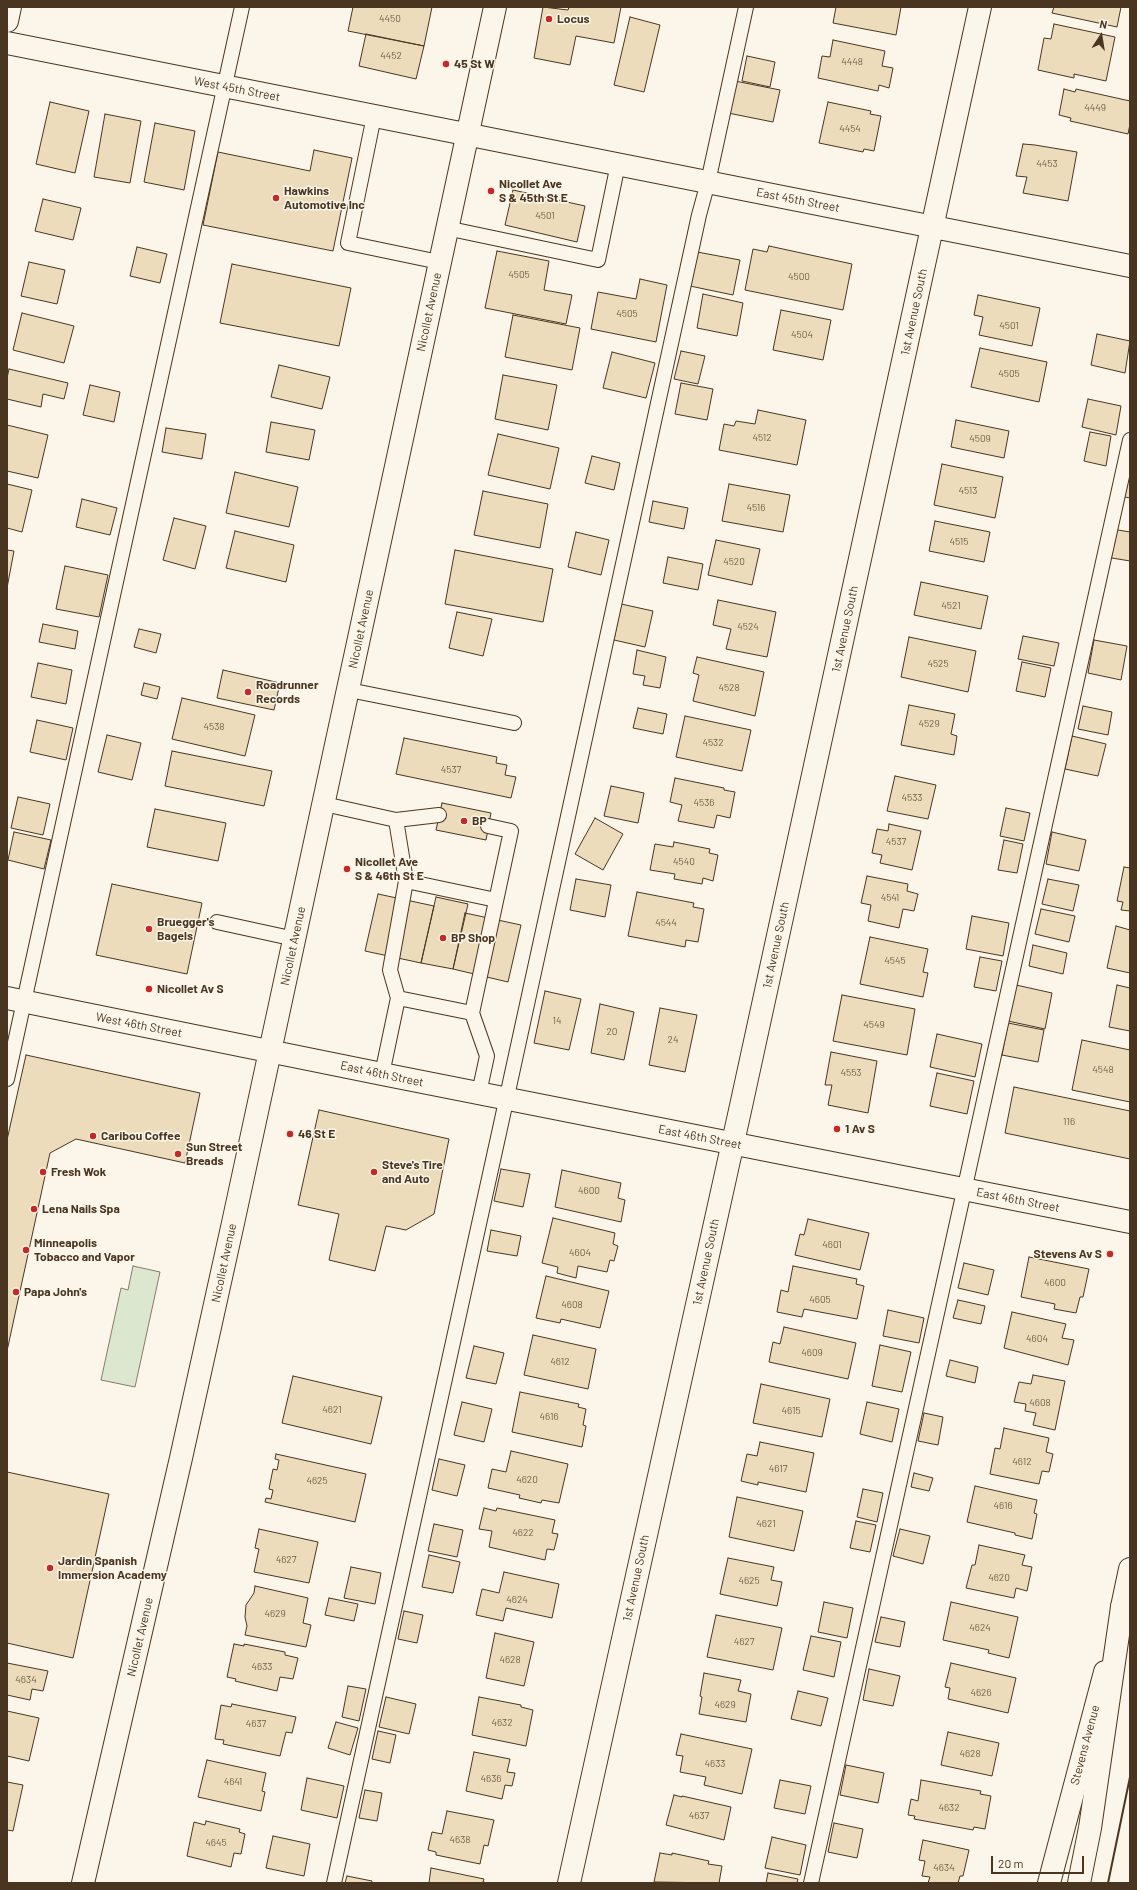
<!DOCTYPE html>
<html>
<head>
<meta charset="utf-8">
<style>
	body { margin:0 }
	#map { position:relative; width:1137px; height:1890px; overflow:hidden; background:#fbf6e9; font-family:Barlow,sans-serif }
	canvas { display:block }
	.frame { position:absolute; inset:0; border:8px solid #4a3520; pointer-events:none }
	.north { position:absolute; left:1081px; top:16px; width:40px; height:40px; -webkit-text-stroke:3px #fbf6e9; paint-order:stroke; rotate:12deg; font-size:11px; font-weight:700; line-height:16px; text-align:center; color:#4a3520 }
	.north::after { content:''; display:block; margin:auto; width:14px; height:18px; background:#4a3520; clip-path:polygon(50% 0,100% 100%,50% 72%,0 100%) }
	.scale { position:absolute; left:991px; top:1856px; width:93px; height:18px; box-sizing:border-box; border:2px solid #4a3520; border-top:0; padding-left:5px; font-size:12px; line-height:14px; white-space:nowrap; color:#4a3520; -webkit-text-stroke:3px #fbf6e9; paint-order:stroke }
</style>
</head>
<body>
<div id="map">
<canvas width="1137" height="1890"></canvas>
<div class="frame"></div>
<div class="north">N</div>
<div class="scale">20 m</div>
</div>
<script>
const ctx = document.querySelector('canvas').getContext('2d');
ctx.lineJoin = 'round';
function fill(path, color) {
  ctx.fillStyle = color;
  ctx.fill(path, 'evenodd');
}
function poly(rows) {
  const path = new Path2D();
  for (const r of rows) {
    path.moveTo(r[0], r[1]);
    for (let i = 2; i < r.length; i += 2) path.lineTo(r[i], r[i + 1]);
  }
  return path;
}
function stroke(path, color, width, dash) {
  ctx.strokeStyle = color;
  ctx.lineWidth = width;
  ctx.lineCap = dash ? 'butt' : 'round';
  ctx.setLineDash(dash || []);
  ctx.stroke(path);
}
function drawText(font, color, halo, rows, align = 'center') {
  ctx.font = font + ' Barlow,sans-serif';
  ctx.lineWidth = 3;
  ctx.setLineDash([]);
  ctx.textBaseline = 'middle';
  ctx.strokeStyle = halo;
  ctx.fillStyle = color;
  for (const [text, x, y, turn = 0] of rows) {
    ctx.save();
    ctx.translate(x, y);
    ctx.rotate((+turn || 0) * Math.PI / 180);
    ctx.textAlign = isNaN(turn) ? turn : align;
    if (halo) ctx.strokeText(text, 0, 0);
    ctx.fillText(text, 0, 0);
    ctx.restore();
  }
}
const green = poly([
	[133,1266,160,1272,135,1387,101,1380,121,1288,128,1290,133,1266]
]);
fill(green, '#dce7d0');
stroke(green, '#887966', 1);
const building = poly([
	[353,7,432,7,424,46,348,31,353,7],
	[543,7,568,10,569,7,621,7,614,43,576,36,570,65,534,58,543,7],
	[836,7,901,7,896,35,833,23,836,7],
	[1054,7,1121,7,1117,27,1052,13,1054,7],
	[630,17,660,25,644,92,614,85,630,17],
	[1054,24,1115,37,1106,81,1074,74,1074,78,1038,70,1044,38,1051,39,1054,24],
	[366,34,424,46,416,79,359,66,366,34],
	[833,40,885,51,882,66,893,68,889,88,879,85,878,91,818,78,822,56,830,57,833,40],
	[747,56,775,62,770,87,742,81,747,56],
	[735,81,780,90,773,122,728,113,735,81],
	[1064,89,1075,92,1076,89,1130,101,1130,124,1128,134,1070,121,1071,118,1059,115,1064,89],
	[50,102,89,111,75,173,36,164,50,102],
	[828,102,871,111,870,114,881,116,874,151,864,149,863,152,819,143,828,102],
	[105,114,141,121,130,183,94,177,105,114],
	[155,123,195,131,184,190,144,182,155,123],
	[1023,144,1035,145,1077,152,1068,201,1023,193,1027,177,1016,176,1023,144],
	[314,150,352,158,333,251,203,225,218,152,310,171,314,150],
	[513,190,585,206,577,242,505,225,513,190],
	[43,199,81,208,73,240,35,231,43,199],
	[769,246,852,264,843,310,745,290,753,249,767,252,769,246],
	[137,247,167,254,160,283,130,276,137,247],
	[497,251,549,261,544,290,572,295,566,324,485,308,497,251],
	[697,252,740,260,733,295,690,286,697,252],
	[29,262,65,270,57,304,21,296,29,262],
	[232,264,351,288,339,346,220,323,232,264],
	[640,279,667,285,656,342,591,329,598,292,636,299,640,279],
	[703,294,743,303,737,336,697,328,703,294],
	[978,295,1040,308,1032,346,979,335,983,317,974,315,978,295],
	[781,310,831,320,823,360,773,350,781,310],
	[22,313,74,326,64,363,13,350,22,313],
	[513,315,580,328,572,370,505,357,513,315],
	[1097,334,1130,341,1125,373,1091,365,1097,334],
	[980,348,1047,362,1039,402,971,387,980,348],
	[681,351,705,356,698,384,674,379,681,351],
	[612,352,655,363,646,398,603,388,612,352],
	[279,365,330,377,322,409,271,397,279,365],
	[9,369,68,383,64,399,43,394,41,407,7,399,7,378,9,369],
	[503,375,557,385,548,430,495,419,503,375],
	[681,383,713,389,707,420,675,414,681,383],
	[90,385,120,392,114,422,83,415,90,385],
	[1088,399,1121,406,1116,435,1082,427,1088,399],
	[758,410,806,420,797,465,719,450,724,424,734,426,736,421,755,424,758,410],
	[956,420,1009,431,1004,458,951,447,956,420],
	[271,422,315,430,309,460,266,452,271,422],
	[7,425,48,435,38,478,7,471,7,425],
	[166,428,206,434,202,459,162,452,166,428],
	[1090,432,1111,436,1106,466,1084,461,1090,432],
	[498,434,559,448,550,489,488,475,498,434],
	[592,456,620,463,614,490,585,483,592,456],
	[942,464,1003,477,995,518,934,505,942,464],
	[1130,465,1130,498,1119,496,1130,465],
	[235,472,298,487,289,527,226,513,235,472],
	[7,484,32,490,22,532,7,528,7,484],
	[729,484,790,495,783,532,722,521,729,484],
	[483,491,548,504,540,548,474,535,483,491],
	[82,499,117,508,110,535,76,527,82,499],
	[653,501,688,508,684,529,649,522,653,501],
	[174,518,206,526,195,569,163,560,174,518],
	[935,521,990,532,984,562,929,551,935,521],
	[1112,529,1130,532,1130,561,1106,557,1112,529],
	[235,531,294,545,286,582,226,568,235,531],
	[576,532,609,540,601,575,568,567,576,532],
	[716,540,760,549,752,585,708,575,716,540],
	[7,550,14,551,7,588,7,550],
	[455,550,553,569,543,622,445,604,455,550],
	[668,557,703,564,698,590,663,583,668,557],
	[65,566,108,575,99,617,56,609,65,566],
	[921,582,988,596,981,629,914,615,921,582],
	[718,600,776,612,767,657,726,649,731,629,713,625,718,600],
	[621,604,653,611,645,647,614,640,621,604],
	[457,612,492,619,483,656,449,648,457,612],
	[43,624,78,631,75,649,39,642,43,624],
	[139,629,161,634,156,653,134,647,139,629],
	[1023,636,1059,643,1054,666,1018,659,1023,636],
	[909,637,976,651,968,692,901,677,909,637],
	[1094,640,1127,646,1121,680,1088,673,1094,640],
	[637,650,666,657,660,688,643,685,645,676,633,674,637,650],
	[697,657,764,672,755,716,693,701,699,675,693,673,697,657],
	[1022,662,1051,668,1045,697,1016,691,1022,662],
	[38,663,72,670,66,704,31,697,38,663],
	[223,670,280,683,274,710,217,698,223,670],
	[144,683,160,687,157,699,141,695,144,683],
	[182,698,255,715,245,756,172,739,182,698],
	[909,705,955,714,951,734,957,736,954,755,901,745,909,705],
	[1083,706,1112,712,1108,735,1078,729,1083,706],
	[638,708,667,714,663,734,633,728,638,708],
	[685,716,751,730,742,771,676,757,685,716],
	[37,720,73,728,66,760,30,752,37,720],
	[107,735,141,743,132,780,98,772,107,735],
	[1072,736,1106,744,1098,776,1065,769,1072,736],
	[404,738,497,757,496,763,507,765,505,775,516,777,511,798,396,774,404,738],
	[172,751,272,771,264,806,165,786,172,751],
	[895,776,936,785,928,819,887,811,895,776],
	[675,778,724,788,724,790,735,792,730,818,717,815,714,828,678,821,682,805,670,802,675,778],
	[611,786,644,793,638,823,604,816,611,786],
	[18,797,50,804,43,835,11,828,18,797],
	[442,803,491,813,486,840,436,830,442,803],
	[1006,808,1030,813,1024,841,1000,836,1006,808],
	[155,809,226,823,218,861,147,847,155,809],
	[595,818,623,834,603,870,575,854,595,818],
	[889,824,921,831,912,870,880,863,882,855,872,853,877,829,888,831,889,824],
	[14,832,51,840,44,869,8,860,14,832],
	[1052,832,1086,840,1079,871,1046,864,1052,832],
	[1004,840,1023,844,1017,873,998,870,1004,840],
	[674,842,710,849,709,853,718,855,713,881,703,878,702,884,674,879,675,874,650,870,655,844,673,847,674,842],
	[1124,867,1130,868,1130,911,1121,910,1123,902,1117,901,1124,867],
	[867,876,908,884,907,891,918,894,914,911,903,909,899,928,868,921,871,905,861,903,867,876],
	[576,879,611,885,605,917,570,910,576,879],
	[1048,879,1079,885,1073,911,1042,904,1048,879],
	[112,884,202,903,187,974,96,955,112,884],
	[637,892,694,903,693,907,704,909,698,942,686,940,685,947,628,936,637,892],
	[378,894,434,906,421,963,365,951,378,894],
	[436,897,468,904,453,969,421,963,436,897],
	[1041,909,1075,916,1069,942,1035,934,1041,909],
	[465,913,521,925,508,982,453,969,465,913],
	[972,916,1009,923,1003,956,966,949,972,916],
	[1116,926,1130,930,1130,973,1107,968,1116,926],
	[870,937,928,949,923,972,928,973,923,997,860,984,870,937],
	[1033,945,1067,953,1063,974,1029,966,1033,945],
	[980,957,1002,961,996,991,974,987,980,957],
	[1016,985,1052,993,1045,1029,1008,1021,1016,985],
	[1117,985,1130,988,1130,1031,1109,1027,1117,985],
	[545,991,581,999,569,1050,534,1043,545,991],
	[842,995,915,1009,907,1055,833,1041,842,995],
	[600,1004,634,1012,624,1060,591,1053,600,1004],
	[660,1008,697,1015,685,1072,649,1065,660,1008],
	[1008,1023,1044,1030,1038,1062,1002,1055,1008,1023],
	[937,1034,982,1044,975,1077,930,1067,937,1034],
	[1082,1040,1130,1050,1130,1102,1072,1090,1082,1040],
	[831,1052,877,1061,868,1113,828,1105,832,1085,825,1085,831,1052],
	[26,1055,200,1093,185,1163,76,1139,50,1153,7,1351,7,1140,26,1055],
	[937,1073,974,1081,967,1114,930,1106,937,1073],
	[1014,1087,1130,1111,1130,1159,1005,1133,1014,1087],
	[319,1110,449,1139,434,1214,406,1230,386,1226,375,1271,329,1260,339,1214,298,1205,319,1110],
	[501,1169,530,1174,523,1207,494,1201,501,1169],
	[562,1170,621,1183,618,1198,625,1200,621,1222,555,1207,562,1170],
	[553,1218,615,1233,613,1244,618,1246,614,1261,610,1260,607,1272,578,1266,576,1278,557,1273,558,1267,542,1263,553,1218],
	[808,1219,869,1233,860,1270,795,1255,800,1234,804,1235,808,1219],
	[491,1230,521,1236,517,1256,487,1251,491,1230],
	[1029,1257,1089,1269,1083,1297,1080,1297,1076,1313,1054,1309,1055,1304,1021,1297,1029,1257],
	[964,1263,994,1270,988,1295,958,1288,964,1263],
	[793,1266,857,1279,856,1284,864,1286,857,1319,804,1309,802,1317,777,1312,781,1290,788,1292,793,1266],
	[546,1276,609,1291,600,1328,561,1319,560,1323,536,1318,546,1276],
	[958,1300,985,1306,981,1324,953,1318,958,1300],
	[888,1310,924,1318,919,1343,883,1336,888,1310],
	[1012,1312,1066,1324,1062,1338,1074,1340,1068,1365,1004,1348,1012,1312],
	[784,1327,856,1343,848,1379,769,1362,773,1342,780,1344,784,1327],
	[533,1335,596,1349,588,1389,524,1375,533,1335],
	[880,1345,911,1352,902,1392,872,1386,880,1345],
	[474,1346,504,1353,496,1384,466,1378,474,1346],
	[950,1360,978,1367,975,1383,946,1376,950,1360],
	[1033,1375,1065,1381,1055,1430,1033,1425,1036,1413,1025,1411,1026,1404,1014,1402,1019,1382,1031,1384,1033,1375],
	[293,1376,382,1397,371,1444,282,1423,293,1376],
	[761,1384,830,1399,822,1437,753,1423,761,1384],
	[520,1392,579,1404,578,1407,586,1409,583,1425,586,1426,582,1447,512,1432,520,1392],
	[462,1402,492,1409,484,1442,454,1435,462,1402],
	[867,1402,899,1409,892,1442,860,1434,867,1402],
	[924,1413,943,1417,938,1445,918,1441,924,1413],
	[1004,1428,1049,1438,1046,1452,1053,1454,1049,1472,1042,1471,1039,1484,990,1474,995,1448,1000,1449,1004,1428],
	[760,1442,814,1453,806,1492,758,1482,758,1485,741,1481,747,1454,757,1456,760,1442],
	[511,1451,568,1464,559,1503,542,1500,541,1503,519,1498,520,1495,488,1488,492,1469,506,1472,511,1451],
	[276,1454,366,1474,355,1522,265,1502,266,1498,271,1499,273,1490,269,1489,273,1469,277,1470,279,1460,275,1459,276,1454],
	[439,1459,465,1465,457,1496,432,1490,439,1459],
	[7,1472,109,1494,73,1658,7,1643,7,1472],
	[914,1473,933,1478,929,1491,911,1487,914,1473],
	[975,1486,1037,1500,1034,1513,1037,1514,1032,1539,1015,1535,1015,1533,967,1522,975,1486],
	[863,1489,883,1493,877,1522,857,1517,863,1489],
	[737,1497,803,1511,794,1551,729,1537,737,1497],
	[484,1508,496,1511,497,1508,555,1520,552,1533,558,1534,554,1550,547,1549,545,1560,489,1547,492,1531,479,1529,484,1508],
	[856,1521,876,1525,870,1552,850,1548,856,1521],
	[434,1524,463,1530,457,1557,428,1551,434,1524],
	[259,1529,318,1542,309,1583,254,1572,259,1549,255,1548,259,1529],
	[900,1529,930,1536,923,1564,893,1556,900,1529],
	[979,1545,1025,1555,1022,1565,1032,1567,1027,1591,1016,1588,1014,1598,966,1588,972,1565,975,1565,979,1545],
	[429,1555,460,1562,453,1593,422,1587,429,1555],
	[728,1558,774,1567,771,1580,782,1582,777,1606,720,1594,728,1558],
	[351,1567,381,1573,375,1604,344,1598,351,1567],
	[504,1572,559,1584,552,1618,506,1608,503,1621,476,1615,482,1589,499,1593,504,1572],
	[255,1586,308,1598,303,1623,311,1625,306,1647,245,1635,247,1626,245,1617,246,1605,254,1593,255,1586],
	[329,1598,358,1604,354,1621,325,1615,329,1598],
	[824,1602,853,1608,847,1638,818,1632,824,1602],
	[951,1602,1018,1617,1009,1658,988,1653,989,1650,943,1640,951,1602],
	[404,1611,423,1615,417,1643,398,1639,404,1611],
	[716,1615,782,1628,773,1670,707,1657,716,1615],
	[881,1617,905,1622,900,1647,875,1642,881,1617],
	[495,1633,534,1642,524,1686,486,1678,495,1633],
	[811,1636,841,1642,834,1677,803,1670,811,1636],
	[234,1644,244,1646,244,1644,285,1652,285,1655,298,1658,293,1679,280,1677,277,1691,235,1681,236,1679,227,1677,234,1644],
	[7,1663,48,1671,43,1691,32,1689,30,1700,7,1695,7,1663],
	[951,1663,1016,1678,1008,1713,948,1699,950,1688,945,1687,951,1663],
	[869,1669,900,1676,893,1706,863,1700,869,1669],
	[704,1673,741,1680,738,1691,751,1694,746,1722,699,1714,702,1697,700,1696,704,1673],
	[348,1686,366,1689,359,1721,342,1717,348,1686],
	[798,1691,828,1698,821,1726,791,1719,798,1691],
	[386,1697,416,1704,409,1734,379,1727,386,1697],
	[479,1697,521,1705,521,1707,533,1710,526,1746,472,1735,479,1697],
	[232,1704,296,1717,292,1733,286,1732,280,1756,223,1744,224,1740,215,1739,221,1705,231,1707,232,1704],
	[7,1711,39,1718,29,1761,7,1756,7,1711],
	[336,1722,358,1728,350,1755,328,1748,336,1722],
	[378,1731,396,1735,390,1763,372,1759,378,1731],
	[948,1732,999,1743,992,1776,941,1765,948,1732],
	[681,1734,752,1749,742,1794,704,1785,706,1777,680,1772,683,1756,676,1755,681,1734],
	[474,1752,510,1759,507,1772,515,1773,512,1786,505,1785,502,1799,466,1791,474,1752],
	[207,1760,266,1773,262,1791,265,1792,261,1811,198,1797,207,1760],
	[846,1765,884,1773,878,1803,840,1795,846,1765],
	[307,1778,344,1786,337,1818,301,1810,307,1778],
	[780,1780,811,1786,805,1814,774,1808,780,1780],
	[921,1780,981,1791,980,1794,991,1796,985,1829,974,1827,973,1830,914,1819,915,1816,908,1815,911,1799,918,1801,921,1780],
	[7,1782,23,1785,13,1831,7,1830,7,1782],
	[365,1790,382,1793,377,1821,359,1818,365,1790],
	[674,1795,682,1797,682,1796,731,1807,724,1840,666,1825,674,1795],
	[447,1811,494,1820,488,1846,484,1845,480,1864,436,1855,436,1852,428,1850,432,1832,442,1834,447,1811],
	[206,1821,240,1829,239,1832,245,1834,241,1854,234,1853,231,1867,187,1856,194,1822,205,1825,206,1821],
	[834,1823,863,1829,857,1858,828,1852,834,1823],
	[273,1836,310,1844,304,1876,266,1868,273,1836],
	[772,1837,806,1845,800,1875,765,1868,772,1837],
	[923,1840,969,1850,963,1876,960,1876,958,1883,928,1883,930,1877,922,1876,925,1861,919,1860,923,1840],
	[660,1853,672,1855,672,1853,709,1861,708,1864,722,1866,719,1883,654,1882,660,1853],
	[431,1868,484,1879,483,1882,488,1883,429,1883,431,1868],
	[768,1873,798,1879,797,1883,766,1883,768,1873],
	[347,1876,372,1881,372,1883,345,1883,347,1876]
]);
fill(building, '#ecdcbc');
stroke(building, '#4a3520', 1);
const service = poly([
	[374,116,348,243,439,262],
	[446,228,598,260,618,164],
	[349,690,514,723],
	[324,804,396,820,439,815],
	[406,881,496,900],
	[217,922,295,939],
	[398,998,472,1013],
	[382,1074,398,998,390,970,406,881,396,820],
	[7,1079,242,7],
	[479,1093,487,1056,472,1013,511,831,488,826],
	[334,1883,499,1133,699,215,708,182,746,7],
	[811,1883,1130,440]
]);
const minor = poly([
	[7,21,10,7],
	[7,43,1130,266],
	[569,1883,741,1106,980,7],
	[1049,1883,1105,1672]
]);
const secondary = poly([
	[7,998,382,1074,1130,1222],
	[1122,1607,1130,1569],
	[83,1883,181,1458,233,1223,495,7]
]);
const motorway = poly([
	[1079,1883,1090,1828,1122,1607]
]);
stroke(service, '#4a3520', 16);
stroke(minor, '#4a3520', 24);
stroke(secondary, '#4a3520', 24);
stroke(motorway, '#4a3520', 24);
stroke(service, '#fbf6e9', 14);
stroke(minor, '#fbf6e9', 22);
stroke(secondary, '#fbf6e9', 22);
stroke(motorway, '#fbf6e9', 22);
stroke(poly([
	[1108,1883,1130,1777]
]), '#4a3520', 2);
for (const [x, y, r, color] of [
	[549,19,4,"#c62828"],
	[446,64,4,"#c62828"],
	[491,191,4,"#c62828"],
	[276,198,4,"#c62828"],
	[248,692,4,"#c62828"],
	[464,821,4,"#c62828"],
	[347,869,4,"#c62828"],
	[149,929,4,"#c62828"],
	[443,938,4,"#c62828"],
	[149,989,4,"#c62828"],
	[837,1129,4,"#c62828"],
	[290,1134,4,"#c62828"],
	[93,1136,4,"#c62828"],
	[178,1154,4,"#c62828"],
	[43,1172,4,"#c62828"],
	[374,1172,4,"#c62828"],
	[34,1209,4,"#c62828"],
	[26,1250,4,"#c62828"],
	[1110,1254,4,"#c62828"],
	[16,1292,4,"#c62828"],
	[50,1568,4,"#c62828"]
]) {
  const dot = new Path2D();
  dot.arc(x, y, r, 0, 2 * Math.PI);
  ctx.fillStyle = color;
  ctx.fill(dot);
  stroke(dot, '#fbf6e9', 1.5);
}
drawText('10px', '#725f47', null, [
	["4450",390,19],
	["4452",391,56],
	["4448",852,62],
	["4449",1095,108],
	["4454",850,129],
	["4453",1047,164],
	["4501",545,216],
	["4505",519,275],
	["4500",799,277],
	["4505",627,314],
	["4501",1009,326],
	["4504",802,335],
	["4505",1009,374],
	["4512",762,438],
	["4509",980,439],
	["4513",968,491],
	["4516",756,508],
	["4515",959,542],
	["4520",734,562],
	["4521",951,606],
	["4524",748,627],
	["4525",938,664],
	["4528",729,688],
	["4529",929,724],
	["4538",214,727],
	["4532",713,743],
	["4537",451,770],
	["4533",912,798],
	["4536",704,803],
	["4537",896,842],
	["4540",684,862],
	["4541",890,898],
	["4544",666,923],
	["4545",895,961],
	["14",557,1021],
	["4549",874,1025],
	["20",612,1032],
	["24",673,1040],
	["4548",1103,1070],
	["4553",851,1073],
	["116",1069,1122],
	["4600",589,1191],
	["4601",832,1245],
	["4604",580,1253],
	["4600",1055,1283],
	["4605",820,1300],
	["4608",572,1305],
	["4604",1037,1339],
	["4609",812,1353],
	["4612",560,1362],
	["4608",1040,1403],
	["4621",332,1410],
	["4615",791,1411],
	["4616",549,1417],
	["4612",1022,1462],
	["4617",778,1469],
	["4620",527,1480],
	["4625",317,1481],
	["4616",1003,1506],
	["4621",766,1524],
	["4622",523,1533],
	["4627",286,1560],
	["4620",999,1578],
	["4625",749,1581],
	["4624",517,1600],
	["4629",275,1614],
	["4624",980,1628],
	["4627",744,1642],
	["4628",510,1660],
	["4633",262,1667],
	["4634",26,1680],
	["4626",981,1693],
	["4629",725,1705],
	["4632",502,1723],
	["4637",256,1724],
	["4628",970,1754],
	["4633",715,1764],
	["4636",491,1779],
	["4641",233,1782],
	["4632",949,1808],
	["4637",699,1816],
	["4638",460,1840],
	["4645",216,1843],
	["4634",944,1868]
]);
drawText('bold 12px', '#4a3520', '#fbf6e9', [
	["Locus",557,19],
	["45 St W",454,64],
	["Nicollet Ave",499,184],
	["S & 45th St E",499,198],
	["Hawkins",284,191],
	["Automotive Inc",284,205],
	["Roadrunner",256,685],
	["Records",256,699],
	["BP",472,821],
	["Nicollet Ave",355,862],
	["S & 46th St E",355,876],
	["Bruegger's",157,922],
	["Bagels",157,936],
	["BP Shop",451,938],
	["Nicollet Av S",157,989],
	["1 Av S",845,1129],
	["46 St E",298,1134],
	["Caribou Coffee",101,1136],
	["Sun Street",186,1147],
	["Breads",186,1161],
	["Steve's Tire",382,1165],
	["and Auto",382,1179],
	["Fresh Wok",51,1172],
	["Lena Nails Spa",42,1209],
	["Minneapolis",34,1243],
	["Tobacco and Vapor",34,1257],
	["Stevens Av S",1102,1254,"right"],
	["Papa John's",24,1292],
	["Jardin Spanish",58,1561],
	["Immersion Academy",58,1575]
], 'left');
drawText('12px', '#4a3520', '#fbf6e9', [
	["West 45th Street",237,89,11],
	["East 45th Street",798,200,11],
	["Nicollet Avenue",429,312,-78],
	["1st Avenue South",914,312,-78],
	["Nicollet Avenue",361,629,-78],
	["1st Avenue South",845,629,-78],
	["1st Avenue South",776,945,-78],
	["Nicollet Avenue",293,946,-78],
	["West 46th Street",139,1025,11],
	["East 46th Street",382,1074,12],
	["East 46th Street",700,1137,11],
	["East 46th Street",1018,1200,11],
	["1st Avenue South",706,1262,-78],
	["Nicollet Avenue",224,1263,-78],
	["1st Avenue South",636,1578,-78],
	["Nicollet Avenue",140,1637,-77],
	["Stevens Avenue",1085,1745,-75]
]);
</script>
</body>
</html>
